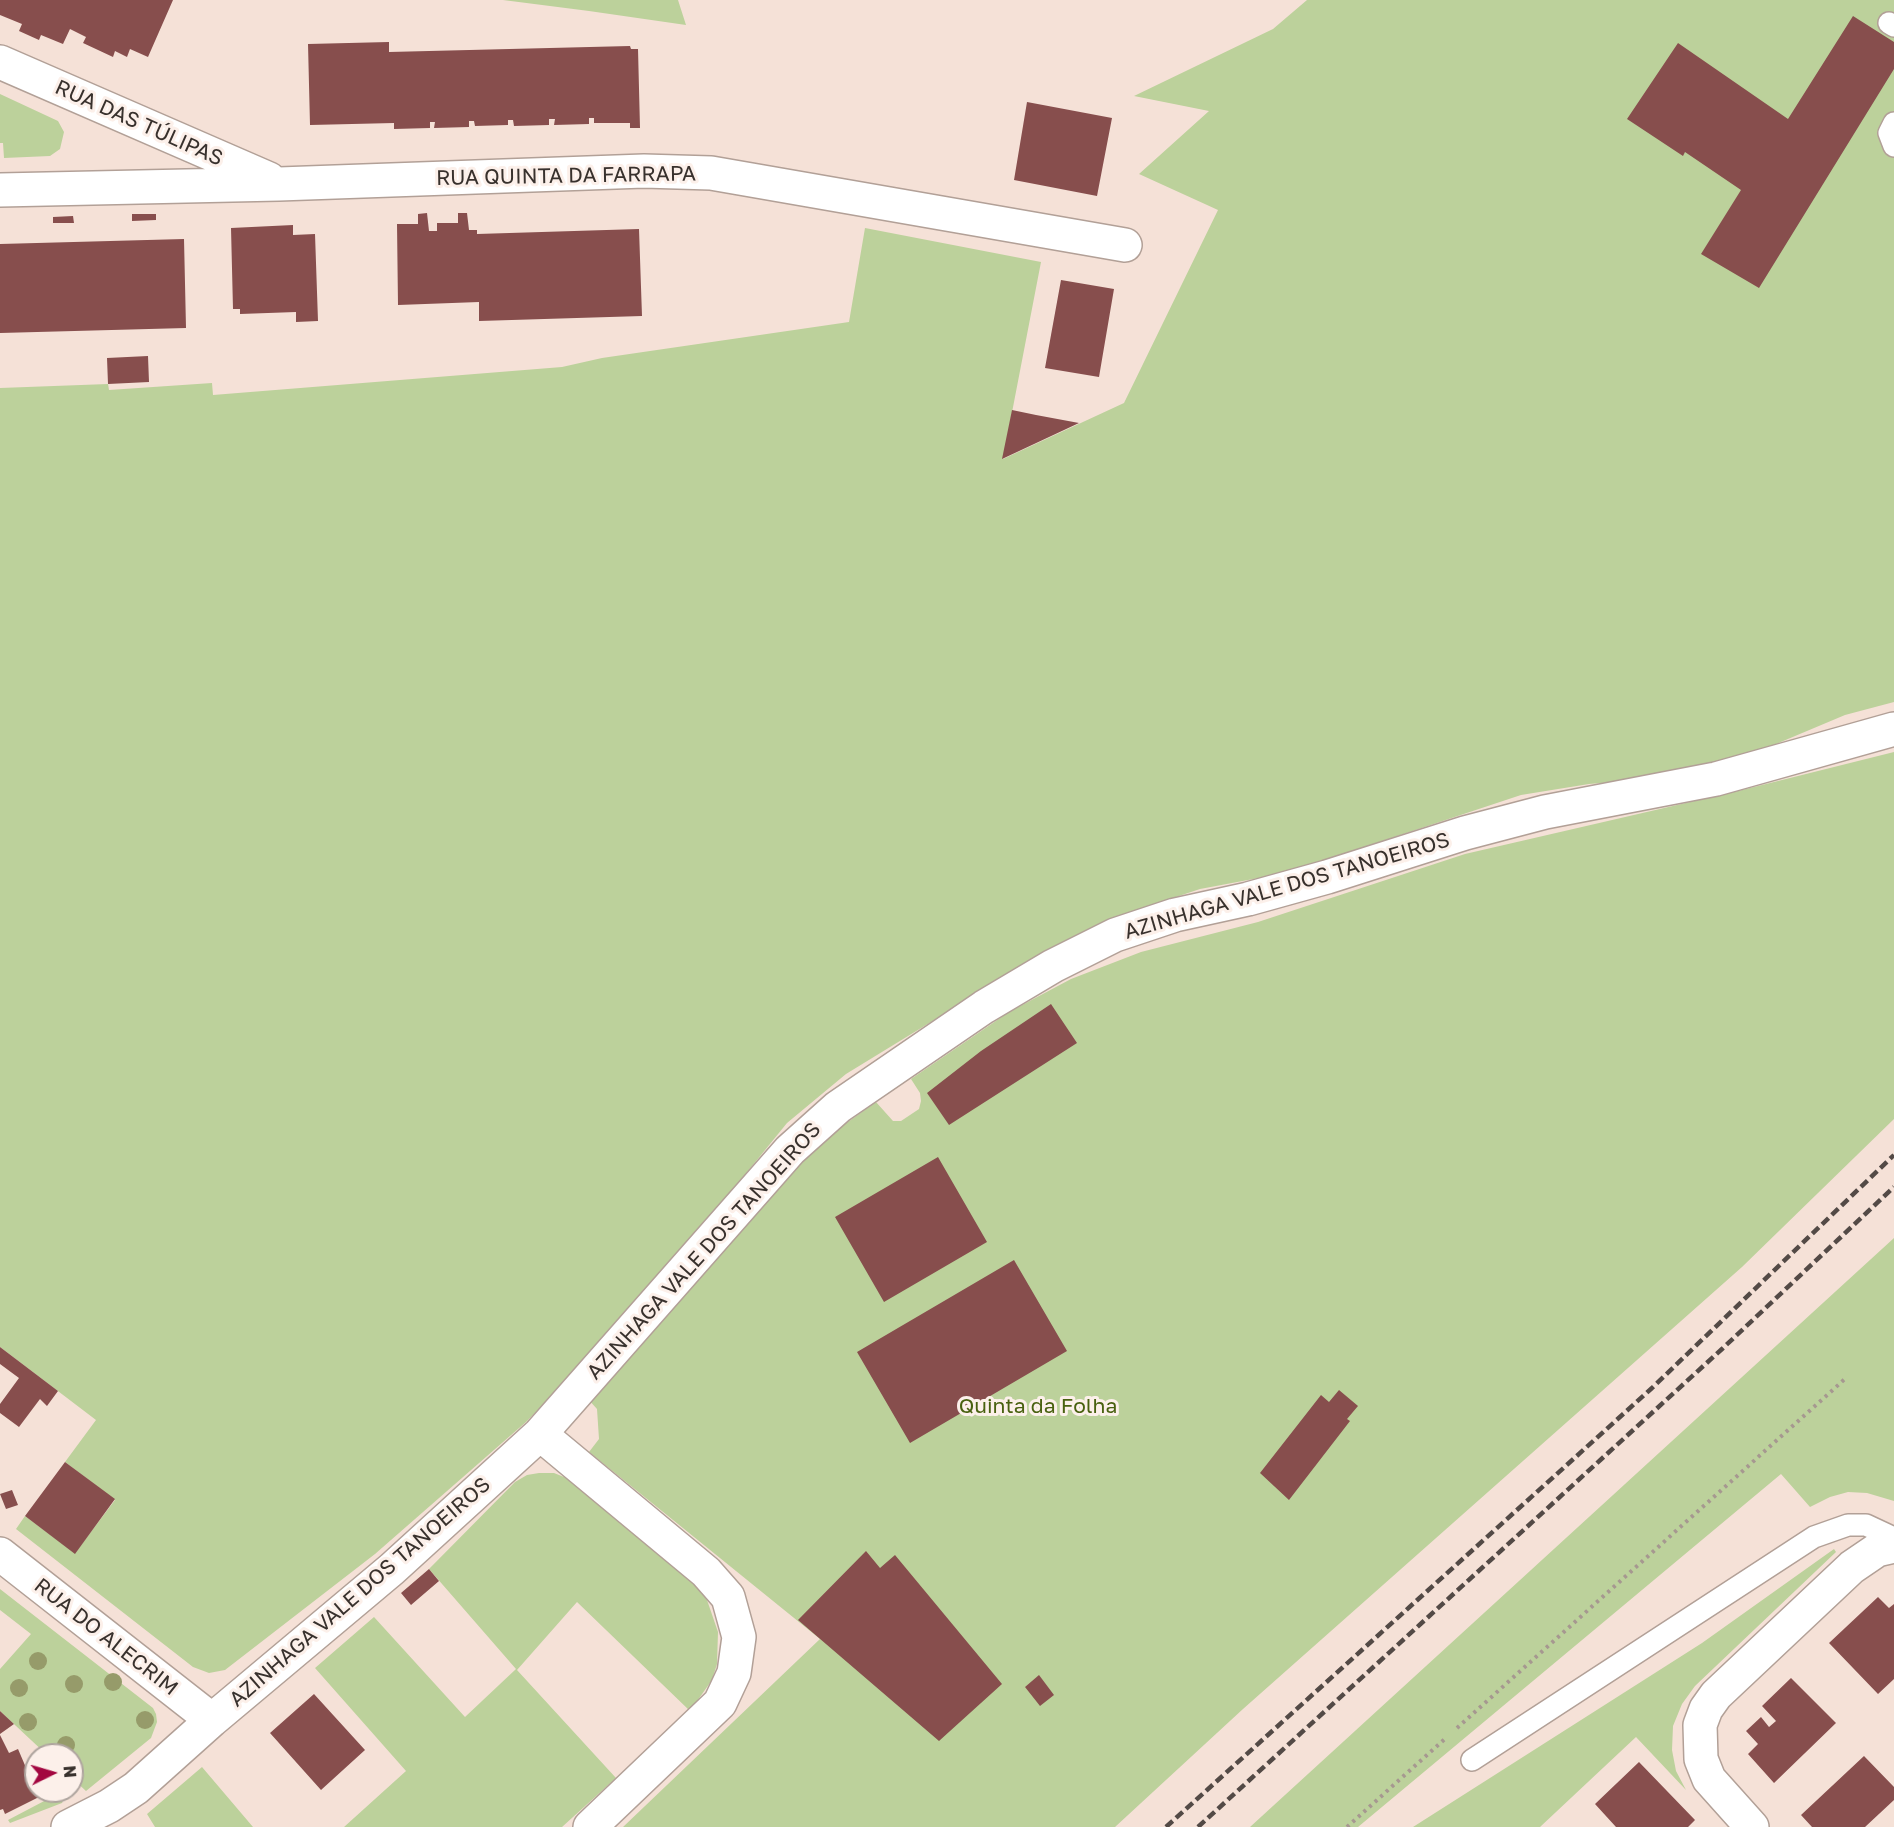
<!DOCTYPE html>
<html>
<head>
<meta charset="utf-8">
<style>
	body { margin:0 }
	#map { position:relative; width:1894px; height:1827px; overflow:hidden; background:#f5e1d7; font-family:"Golos Text",sans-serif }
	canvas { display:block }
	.north { position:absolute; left:24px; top:1743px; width:60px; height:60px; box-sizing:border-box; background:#fcf0ea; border:2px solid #aea49e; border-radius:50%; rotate:85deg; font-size:16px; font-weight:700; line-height:24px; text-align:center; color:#38312d }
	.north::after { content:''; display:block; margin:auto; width:21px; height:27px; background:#a30740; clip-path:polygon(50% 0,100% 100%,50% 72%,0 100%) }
</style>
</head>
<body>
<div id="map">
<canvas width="1894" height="1827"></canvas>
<div class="north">N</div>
</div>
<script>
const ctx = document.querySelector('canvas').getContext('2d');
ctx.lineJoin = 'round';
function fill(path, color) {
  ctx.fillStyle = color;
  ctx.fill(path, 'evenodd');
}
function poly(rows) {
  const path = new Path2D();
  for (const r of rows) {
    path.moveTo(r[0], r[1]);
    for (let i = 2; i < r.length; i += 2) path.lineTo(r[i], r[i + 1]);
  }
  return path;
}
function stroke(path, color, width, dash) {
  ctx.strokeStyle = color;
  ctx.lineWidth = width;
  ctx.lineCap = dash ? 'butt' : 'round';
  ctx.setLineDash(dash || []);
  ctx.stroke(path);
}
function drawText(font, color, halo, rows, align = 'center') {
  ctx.font = font + ' "Golos Text",sans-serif';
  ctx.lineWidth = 6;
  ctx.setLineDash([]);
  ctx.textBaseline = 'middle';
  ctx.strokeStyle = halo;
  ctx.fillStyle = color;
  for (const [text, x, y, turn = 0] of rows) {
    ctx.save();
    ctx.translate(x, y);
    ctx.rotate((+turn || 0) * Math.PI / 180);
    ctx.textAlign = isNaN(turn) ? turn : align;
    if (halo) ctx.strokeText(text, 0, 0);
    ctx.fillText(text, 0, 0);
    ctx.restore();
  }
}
fill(poly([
	[503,0,678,0,686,25,589,11],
	[1307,0,1894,0,1894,702,1845,715,1738,760,1652,779,1589,784,1521,795,1325,860,1264,877,1200,889,1116,917,1024,965,846,1074,787,1123,709,1219,582,1364,526,1422,375,1554,225,1670,209,1673,193,1667,16,1529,25,1516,75,1553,115,1500,65,1462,96,1420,0,1347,0,388,108,384,109,390,212,383,213,395,562,367,602,358,849,322,865,228,1041,262,1003,459,1124,403,1218,210,1139,174,1209,111,1134,96,1273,29],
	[0,94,58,121,64,132,60,149,50,156,4,158,3,143,0,143],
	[1894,752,1894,1119,1742,1267,1243,1709,1115,1827,623,1827,820,1639,589,1452,599,1439,597,1409,588,1399,807,1151,876,1102,893,1121,901,1121,919,1109,921,1101,920,1093,911,1079,1009,1012,1071,979,1141,952,1258,922,1465,854,1742,790],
	[1894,1238,1894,1501,1867,1493,1848,1492,1830,1497,1810,1507,1781,1474,1358,1827,1250,1827],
	[539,1473,554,1473,569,1479,697,1587,707,1600,718,1632,717,1664,712,1680,690,1711,577,1602,517,1670,616,1778,562,1827,344,1827,406,1771,315,1668,374,1617,465,1717,516,1669,429,1569,515,1482,527,1475],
	[1834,1549,1836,1552,1695,1686,1682,1704,1673,1726,1672,1750,1676,1771,1686,1790,1636,1737,1540,1827,1413,1827,1702,1643],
	[0,1589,153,1708,156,1714,157,1722,151,1738,86,1791,72,1778,72,1755,47,1755,0,1711,0,1669,31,1634,0,1610],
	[202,1767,253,1827,155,1827,147,1814],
	[45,1791,54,1791,63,1800,62,1803,10,1823,8,1820,48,1799]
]), '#bcd19b');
fill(poly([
	[0,0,173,0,148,57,130,49,127,57,115,51,113,57,83,43,86,37,70,29,63,44,41,35,39,40,19,31,22,24,0,15],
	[1853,16,1894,42,1894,69,1759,288,1701,254,1741,190,1685,152,1683,156,1627,119,1678,43,1788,119],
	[389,42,389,52,630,46,631,49,638,49,640,128,630,128,630,123,594,123,594,118,589,118,589,124,554,125,555,119,549,119,549,125,514,126,513,120,508,120,508,125,475,126,474,121,469,121,469,127,434,128,435,122,430,122,430,128,394,129,394,123,310,125,308,44],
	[1027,102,1112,118,1097,196,1014,180],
	[427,213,429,231,437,231,437,223,458,223,458,213,467,213,469,230,477,230,477,234,639,229,642,316,479,321,479,302,398,305,397,224,418,224,418,214],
	[132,214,156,214,156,220,132,221],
	[73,216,74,223,53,223,53,217],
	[293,225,293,235,315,234,318,321,296,322,296,312,240,314,240,309,233,309,231,228],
	[184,239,186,328,0,333,0,244],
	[1061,280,1114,289,1099,377,1045,368],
	[148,356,149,382,108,384,107,358],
	[1012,410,1036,415,1079,423,1002,459],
	[1051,1004,1077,1043,949,1125,927,1093,981,1051],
	[938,1157,987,1242,884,1302,835,1217],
	[1014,1260,1067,1351,910,1443,857,1352],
	[0,1347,58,1391,47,1406,40,1399,19,1427,0,1413,0,1404,19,1378,0,1364],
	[1339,1390,1358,1406,1347,1419,1350,1421,1289,1500,1260,1473,1321,1395,1329,1402],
	[65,1462,115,1499,75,1554,25,1516],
	[12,1490,18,1505,6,1509,0,1494],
	[866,1551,880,1568,895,1555,1002,1684,939,1741,798,1620],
	[429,1569,439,1581,411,1605,401,1593],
	[1878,1597,1889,1608,1894,1604,1894,1679,1878,1694,1829,1643],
	[1039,1675,1054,1695,1040,1706,1025,1687],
	[1791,1678,1836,1723,1774,1783,1748,1754,1758,1744,1746,1731,1761,1717,1769,1727,1776,1721,1762,1706],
	[314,1694,365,1750,321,1790,270,1733],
	[0,1711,14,1724,0,1734],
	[0,1735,9,1753,18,1749,36,1791,41,1796,5,1814,3,1809,0,1810],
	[1864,1756,1894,1787,1894,1800,1865,1827,1812,1827,1801,1815],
	[1639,1762,1695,1820,1688,1827,1616,1827,1595,1804]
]), '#874e4d');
const lane = poly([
	[1889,23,1894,26],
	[1894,123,1889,133,1894,146],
	[1472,1760,1814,1537,1848,1525,1866,1525,1894,1538]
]);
const street = poly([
	[0,62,269,179],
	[0,190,279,184,644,171,711,173,1125,245],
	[540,1434,706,1572,728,1597,739,1637,734,1673,720,1703,590,1827],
	[0,1554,212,1720],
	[68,1827,109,1806,136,1788,212,1720,392,1569,540,1434,790,1150,838,1107,984,1007,1053,966,1115,935,1175,915,1248,899,1327,877,1465,833,1545,812,1716,779,1894,729],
	[1752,1827,1709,1779,1701,1759,1700,1725,1706,1709,1716,1695,1852,1567,1877,1550,1894,1546]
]);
stroke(lane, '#b2a097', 24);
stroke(street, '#b2a097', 36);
stroke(poly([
	[1457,1728,1846,1378],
	[1347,1827,1447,1737]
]), '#a69890', 4, [3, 4.5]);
stroke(lane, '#fff', 21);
stroke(street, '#fff', 33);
stroke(poly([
	[1166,1827,1652,1388,1894,1155],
	[1198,1827,1722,1349,1894,1187]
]), '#534a46', 4.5, [9, 4.5]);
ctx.fillStyle = '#969b6a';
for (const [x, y] of [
	[38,1661],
	[113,1682],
	[74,1684],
	[19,1688],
	[145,1720],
	[28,1722],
	[66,1745]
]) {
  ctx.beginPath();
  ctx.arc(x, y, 9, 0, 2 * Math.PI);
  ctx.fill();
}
drawText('21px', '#38312d', '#fcf0ea', [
	["RUA DAS TÚLIPAS",139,123,24],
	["RUA QUINTA DA FARRAPA",566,176,-1],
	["AZINHAGA VALE DOS TANOEIROS",1287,886,-16],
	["AZINHAGA VALE DOS TANOEIROS",704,1251,-48],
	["AZINHAGA VALE DOS TANOEIROS",360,1592,-41],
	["RUA DO ALECRIM",106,1637,38]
]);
drawText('21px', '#496110', '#fcf0ea', [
	["Quinta da Folha",1038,1406]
]);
</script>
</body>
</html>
